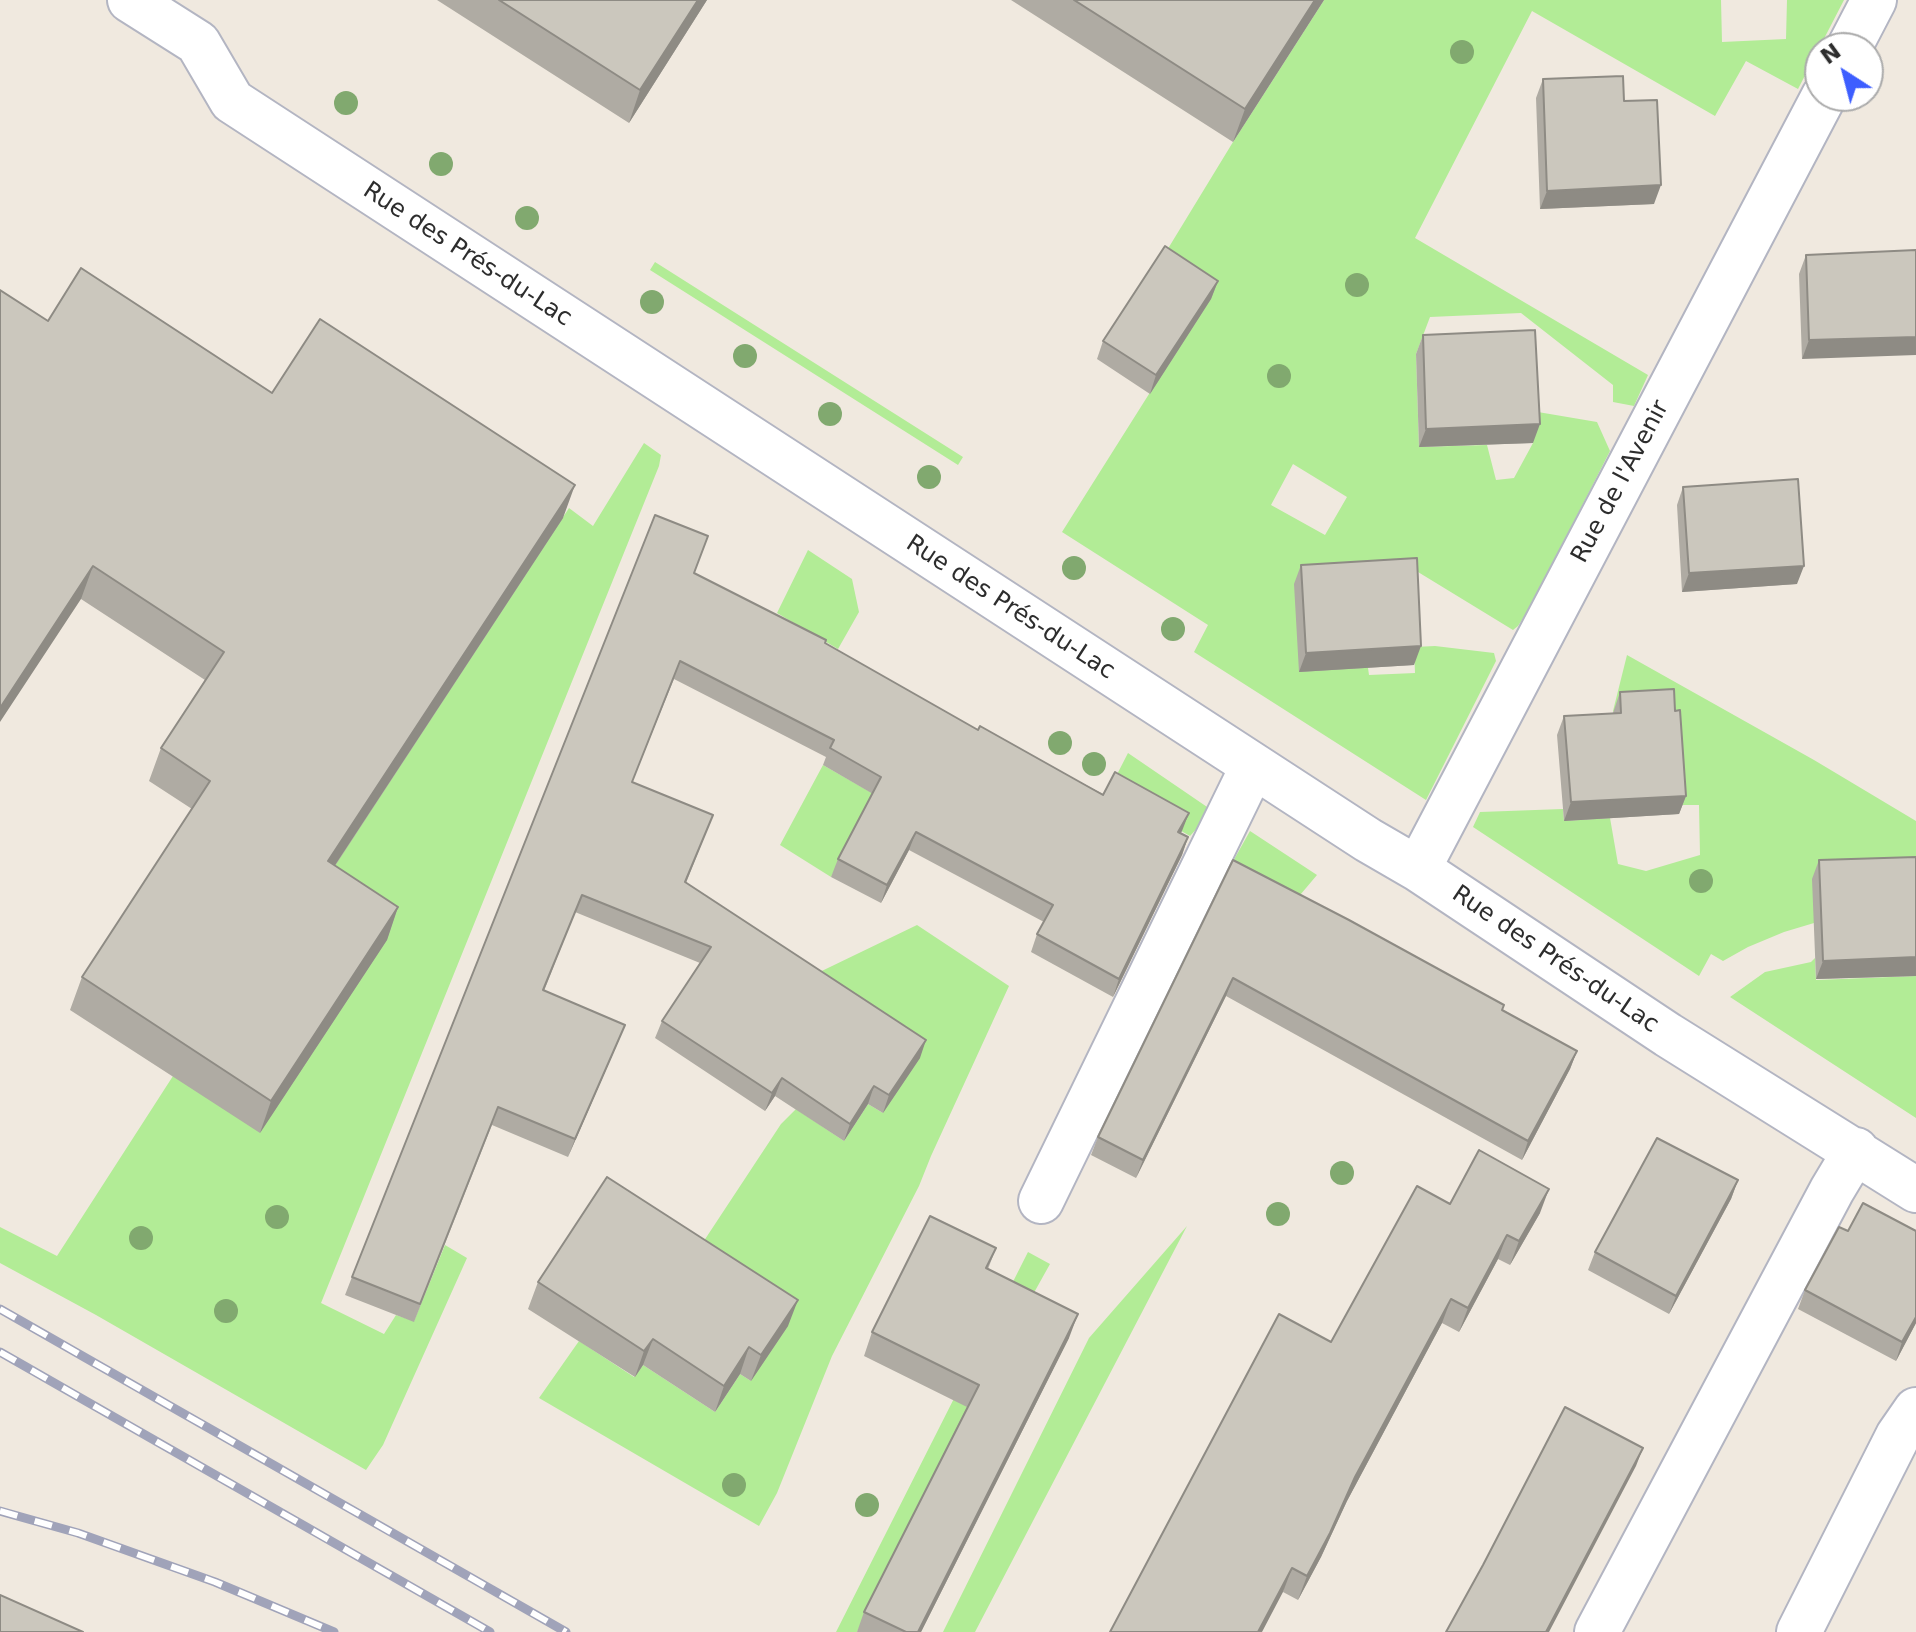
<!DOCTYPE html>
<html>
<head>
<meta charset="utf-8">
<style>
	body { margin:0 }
	#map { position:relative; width:1916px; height:1632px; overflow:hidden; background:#f0e9df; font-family:"DejaVu Sans",sans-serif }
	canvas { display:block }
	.north { position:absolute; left:1804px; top:32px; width:80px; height:80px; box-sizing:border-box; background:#fff; border:2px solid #ababab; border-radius:50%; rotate:324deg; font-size:22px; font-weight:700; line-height:32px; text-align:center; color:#2d2d2d }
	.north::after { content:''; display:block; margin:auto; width:28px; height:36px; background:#3d5eff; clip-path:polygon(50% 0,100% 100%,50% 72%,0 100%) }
</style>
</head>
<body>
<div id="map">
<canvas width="1916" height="1632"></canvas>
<div class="north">N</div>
</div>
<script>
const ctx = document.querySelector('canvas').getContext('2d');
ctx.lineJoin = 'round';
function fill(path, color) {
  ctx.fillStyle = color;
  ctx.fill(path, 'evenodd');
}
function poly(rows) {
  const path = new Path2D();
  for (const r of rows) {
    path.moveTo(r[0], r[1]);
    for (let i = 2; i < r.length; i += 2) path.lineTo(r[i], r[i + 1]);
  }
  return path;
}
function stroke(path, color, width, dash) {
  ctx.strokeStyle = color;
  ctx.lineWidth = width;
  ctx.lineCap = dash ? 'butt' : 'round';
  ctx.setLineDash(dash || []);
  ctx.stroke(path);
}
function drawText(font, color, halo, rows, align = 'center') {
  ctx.font = font + ' "DejaVu Sans",sans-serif';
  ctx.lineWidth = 6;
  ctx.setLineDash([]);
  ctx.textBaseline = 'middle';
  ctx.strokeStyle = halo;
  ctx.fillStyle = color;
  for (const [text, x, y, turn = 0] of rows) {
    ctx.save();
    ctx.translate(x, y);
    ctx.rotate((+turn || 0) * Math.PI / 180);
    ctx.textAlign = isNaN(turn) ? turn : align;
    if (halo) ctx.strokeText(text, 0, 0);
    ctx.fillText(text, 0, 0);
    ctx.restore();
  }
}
fill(poly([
	[1324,0,1721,0,1722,42,1786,39,1787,0,1844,0,1798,89,1746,61,1715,116,1532,11,1415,238,1648,375,1634,406,1613,402,1613,385,1521,313,1430,317,1416,354,1419,447,1487,445,1496,480,1514,478,1533,443,1532,411,1597,422,1610,451,1531,606,1518,626,1513,630,1400,561,1368,668,1369,675,1415,673,1414,647,1435,646,1494,653,1496,661,1426,800,1194,652,1208,625,1062,532,1149,394,1158,265,1233,142],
	[1293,464,1347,497,1325,535,1271,505],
	[655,262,963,457,958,465,650,270],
	[644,443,661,455,659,466,321,1303,384,1334,396,1315,414,1321,445,1245,467,1258,383,1445,366,1470,96,1315,0,1263,0,1227,57,1256,173,1076,316,894,569,508,593,526],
	[808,550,852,579,859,612,838,649,777,613],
	[1627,655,1814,760,1916,821,1916,875,1814,923,1784,932,1748,947,1723,961,1711,954,1699,976,1473,827,1480,812,1563,809,1564,821,1610,818,1618,864,1646,871,1700,855,1699,805,1678,805,1613,711],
	[1128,753,1213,811,1190,836,1109,790],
	[823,765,900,809,860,824,831,877,780,845],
	[1250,831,1317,875,1295,901,1232,863],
	[917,925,1009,986,931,1156,919,1186,832,1356,777,1493,759,1526,539,1398,579,1341,634,1377,643,1365,715,1412,740,1374,751,1381,690,1262,781,1124,796,1109,844,1141,868,1104,883,1113,801,981],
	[1815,958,1816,980,1916,976,1916,1118,1730,997,1765,972,1811,962],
	[1187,1226,975,1632,943,1632,1089,1338],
	[1028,1252,1050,1264,1026,1307,857,1632,836,1632]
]), '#b2ec96');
const minor = poly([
	[130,0,198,43,232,101,1368,840,1418,869,1668,1035,1916,1190],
	[1849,48,1874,0],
	[1418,869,1824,96],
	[1041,1201,1253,766],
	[1597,1632,1832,1190,1856,1150],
	[1799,1632,1898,1436,1916,1410]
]);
stroke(minor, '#b3b5c2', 48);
stroke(minor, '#fff', 44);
const rail = poly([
	[0,1309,566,1632],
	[0,1352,490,1632],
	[0,1511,78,1533,215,1582,334,1632]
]);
stroke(rail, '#a0a3b9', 9);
stroke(rail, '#fff', 6, [18]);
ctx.fillStyle = '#81a96f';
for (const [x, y] of [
	[1462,52],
	[346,103],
	[441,164],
	[527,218],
	[1357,285],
	[652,302],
	[745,356],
	[1279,376],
	[830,414],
	[929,477],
	[1074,568],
	[1173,629],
	[1060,743],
	[1094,764],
	[1701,881],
	[1342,1173],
	[1278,1214],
	[277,1217],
	[141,1238],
	[226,1311],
	[734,1485],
	[867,1505]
]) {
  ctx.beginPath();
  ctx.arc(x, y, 12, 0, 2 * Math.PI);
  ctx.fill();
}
fill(poly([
	[437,0,707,0,629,123],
	[1011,0,1324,0,1233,142],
	[1543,79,1654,204,1540,209,1536,98],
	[1916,250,1802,359,1799,274,1806,255],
	[1218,281,1211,299,1150,394,1097,359,1103,341],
	[48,321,272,393,563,518,335,866,398,907,387,940,260,1133,70,1010,82,977,192,809,149,781,161,748,205,680,81,599],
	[1423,335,1533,443,1419,447,1416,354],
	[1683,487,1797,584,1682,592,1677,505],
	[1301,565,1414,665,1299,672,1294,584],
	[694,573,825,643,978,730,1188,837,1182,855,1113,997,1031,952,1037,934,1044,922,909,850,881,903,831,877,838,859,873,794,823,765,826,757,674,679,632,782,713,815,686,883,920,1058,883,1113,868,1104,844,1141,775,1096,765,1111,655,1038,662,1021,700,963,575,912,544,991,625,1025,618,1042,568,1157,492,1125,414,1322,345,1295,352,1277],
	[1620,692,1675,711,1686,796,1679,814,1564,821,1557,735,1564,716,1613,713],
	[1916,857,1916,976,1816,979,1812,879,1819,860],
	[1233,860,1577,1051,1570,1069,1522,1160,1226,996,1136,1178,1091,1155,1098,1137],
	[1738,1180,1731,1199,1669,1314,1588,1270,1595,1252],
	[1450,1204,1540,1213,1510,1265,1498,1259,1459,1332,1442,1323,1347,1501,1321,1557,1298,1600,1283,1592,1331,1342],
	[1848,1231,1916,1323,1896,1361,1798,1309,1805,1290],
	[996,1248,988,1269,1069,1338,921,1632,857,1632,864,1612,967,1407,864,1356,872,1332],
	[538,1282,788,1326,751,1381,740,1374,715,1412,643,1365,635,1377,528,1309]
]), '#afaba3');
fill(poly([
	[698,0,707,0,629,123,640,90],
	[1315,0,1324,0,1233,142,1245,109],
	[1661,185,1654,204,1540,209,1547,191],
	[1218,281,1211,299,1150,394,1156,375],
	[1916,337,1916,355,1802,359,1809,340],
	[1540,424,1533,443,1419,447,1426,429],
	[575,485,563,518,316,894,328,861],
	[93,566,81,599,0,722,0,708],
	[1804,566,1797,584,1682,592,1689,573],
	[1421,646,1414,665,1299,672,1306,653],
	[1686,796,1679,814,1564,821,1571,802],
	[1189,813,1182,831,1172,850,1178,832],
	[916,832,909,850,881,903,887,885],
	[1188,837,1182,855,1113,997,1119,979],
	[398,907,387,940,260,1133,271,1101],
	[1916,957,1916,976,1816,979,1823,961],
	[1233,978,1226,996,1136,1178,1143,1160],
	[625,1025,618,1042,568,1157,575,1139],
	[926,1040,920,1058,883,1113,889,1095],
	[1577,1051,1570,1069,1522,1160,1528,1141],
	[782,1078,775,1096,765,1111,772,1093],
	[874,1086,868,1104,844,1141,850,1124],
	[1738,1180,1731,1199,1669,1314,1676,1296],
	[1549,1189,1540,1213,1510,1265,1519,1241],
	[1507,1235,1498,1259,1459,1332,1468,1308],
	[1451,1299,1442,1323,1347,1501,1321,1557,1298,1600,1307,1576,1355,1477],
	[798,1300,788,1326,751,1381,761,1355],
	[1078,1314,1069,1338,921,1632,918,1632],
	[1916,1317,1916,1323,1896,1361,1902,1342],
	[653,1339,643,1365,635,1377,644,1351],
	[749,1347,740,1374,715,1412,724,1386],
	[1643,1448,1636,1466,1549,1632,1546,1632],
	[1292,1568,1283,1592,1262,1632,1258,1632]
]), '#8e8b84');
const building = poly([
	[499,0,698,0,640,90,499,0],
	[1074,0,1315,0,1245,109,1074,0],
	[1623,76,1624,101,1657,100,1661,185,1547,191,1543,79,1623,76],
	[1165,246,1218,281,1156,375,1103,341,1165,246],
	[1916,250,1916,337,1809,340,1806,255,1916,250],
	[81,268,272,393,320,319,575,485,328,861,398,907,271,1101,82,977,210,781,161,748,224,652,93,566,0,708,0,290,48,321,81,268],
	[1535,330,1540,424,1426,429,1423,335,1535,330],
	[1798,479,1804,566,1689,573,1683,487,1798,479],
	[655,515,708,536,694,573,826,640,825,643,978,730,980,726,1103,795,1115,772,1189,813,1178,832,1188,837,1119,979,1037,934,1053,905,916,832,887,885,838,859,881,777,830,748,834,740,680,661,632,782,713,815,685,882,926,1040,889,1095,874,1086,850,1124,782,1078,772,1093,662,1021,711,947,582,895,543,990,625,1025,575,1139,498,1107,420,1304,352,1277,655,515],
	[1417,558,1421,646,1306,653,1301,565,1417,558],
	[1674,689,1675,711,1680,710,1686,796,1571,802,1564,716,1621,713,1620,692,1674,689],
	[1916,857,1916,957,1823,961,1819,860,1916,857],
	[1233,860,1349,920,1504,1005,1502,1010,1577,1051,1528,1141,1233,978,1143,1160,1098,1137,1233,860],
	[1657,1138,1738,1180,1676,1296,1595,1252,1657,1138],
	[1479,1150,1549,1189,1519,1241,1507,1235,1468,1308,1451,1299,1355,1477,1330,1533,1307,1576,1292,1568,1258,1632,1110,1632,1279,1314,1331,1342,1417,1186,1450,1204,1479,1150],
	[607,1177,798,1300,761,1355,749,1347,724,1386,653,1339,644,1351,538,1282,607,1177],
	[1863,1203,1916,1231,1916,1317,1902,1342,1805,1290,1839,1227,1848,1231,1863,1203],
	[930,1216,996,1248,986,1268,1078,1314,918,1632,906,1632,864,1612,979,1385,872,1332,930,1216],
	[1565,1407,1643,1448,1546,1632,1446,1632,1483,1565,1565,1407],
	[0,1595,83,1632,0,1632,0,1595]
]);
fill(building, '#cbc7bd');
stroke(building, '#8e8b84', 2);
drawText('24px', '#2d2d2d', '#fff', [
	["Rue des Prés-du-Lac",467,255,33],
	["Rue de l'Avenir",1621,482,-62],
	["Rue des Prés-du-Lac",1010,608,33],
	["Rue des Prés-du-Lac",1555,960,34]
]);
</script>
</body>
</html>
